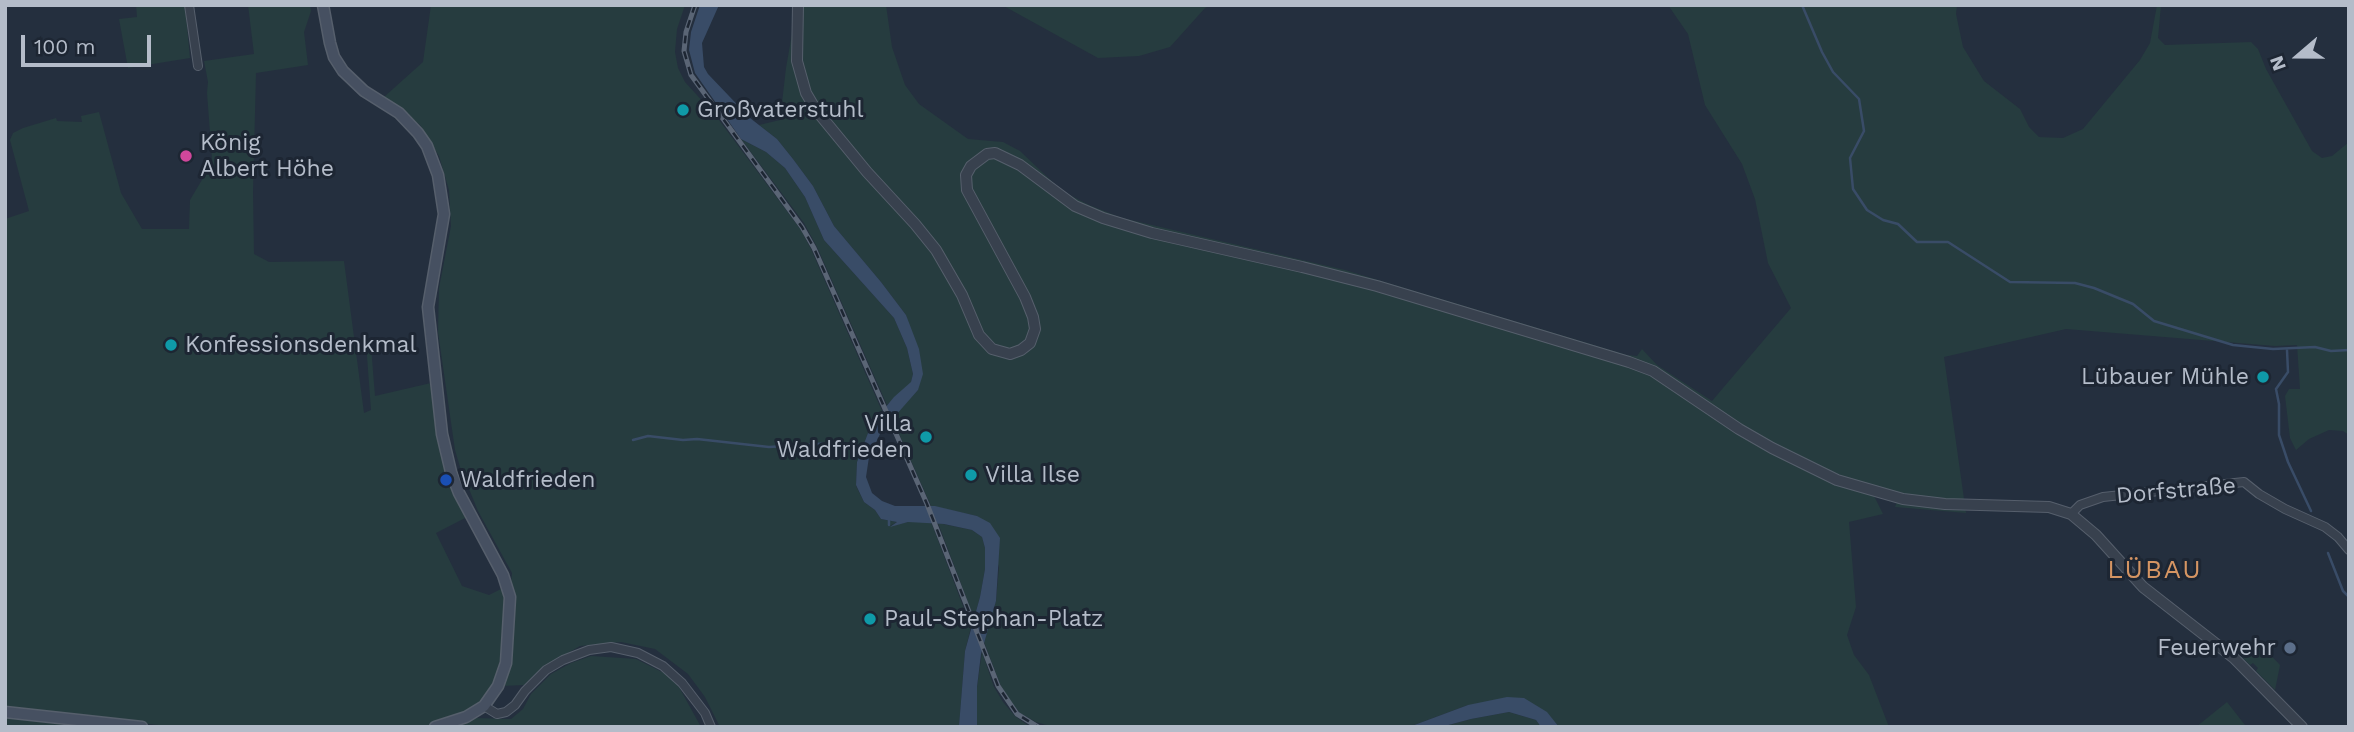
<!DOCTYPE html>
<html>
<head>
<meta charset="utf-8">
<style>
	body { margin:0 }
	#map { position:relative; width:2354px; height:732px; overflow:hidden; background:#242f3e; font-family:"Work Sans",sans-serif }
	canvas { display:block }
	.frame { position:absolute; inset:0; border:7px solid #b4bcc9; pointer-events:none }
	.north { position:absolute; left:2263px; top:21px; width:70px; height:70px; -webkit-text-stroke:5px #1d2633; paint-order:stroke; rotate:250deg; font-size:19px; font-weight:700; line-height:28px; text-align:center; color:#b4bcc9 }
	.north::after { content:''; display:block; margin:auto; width:24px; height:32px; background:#b4bcc9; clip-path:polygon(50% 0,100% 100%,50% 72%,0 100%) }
	.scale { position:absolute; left:21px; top:35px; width:130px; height:32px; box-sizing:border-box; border:4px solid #b4bcc9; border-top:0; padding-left:9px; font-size:21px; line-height:24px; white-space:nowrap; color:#b4bcc9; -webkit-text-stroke:5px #1d2633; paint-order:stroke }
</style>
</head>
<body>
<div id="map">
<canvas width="2354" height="732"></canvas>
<div class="frame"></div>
<div class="north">N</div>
<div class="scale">100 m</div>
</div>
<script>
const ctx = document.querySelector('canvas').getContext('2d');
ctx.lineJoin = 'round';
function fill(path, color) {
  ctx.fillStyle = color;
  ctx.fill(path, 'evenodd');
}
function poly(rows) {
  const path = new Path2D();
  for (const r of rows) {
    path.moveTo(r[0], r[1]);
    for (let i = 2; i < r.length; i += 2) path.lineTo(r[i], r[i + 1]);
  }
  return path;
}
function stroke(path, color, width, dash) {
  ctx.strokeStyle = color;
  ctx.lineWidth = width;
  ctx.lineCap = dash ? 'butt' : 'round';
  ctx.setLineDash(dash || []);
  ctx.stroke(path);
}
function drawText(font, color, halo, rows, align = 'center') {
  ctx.font = font + ' "Work Sans",sans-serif';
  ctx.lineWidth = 6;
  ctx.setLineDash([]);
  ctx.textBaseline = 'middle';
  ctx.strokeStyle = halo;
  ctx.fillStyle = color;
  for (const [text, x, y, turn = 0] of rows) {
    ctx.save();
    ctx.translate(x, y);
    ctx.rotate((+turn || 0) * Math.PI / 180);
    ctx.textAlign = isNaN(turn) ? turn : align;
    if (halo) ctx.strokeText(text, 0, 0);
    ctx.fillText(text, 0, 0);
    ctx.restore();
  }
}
fill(poly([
	[136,5,185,5,190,58,128,68,119,19,137,17],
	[248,5,310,5,311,11,304,32,308,65,256,73,253,192,254,254,269,262,344,261,364,413,371,410,366,343,371,346,375,396,431,383,442,454,467,517,436,533,462,586,489,595,503,588,505,596,502,658,493,687,483,700,472,708,444,721,424,727,176,727,5,708,5,219,29,211,10,140,13,133,23,128,56,118,57,121,82,122,81,116,99,112,121,193,142,229,189,229,190,200,206,173,213,172,207,93,208,82,204,61,254,54],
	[431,5,685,5,677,29,675,52,678,68,685,82,716,116,801,230,811,249,882,411,868,433,857,462,856,486,864,502,875,510,881,519,897,522,890,526,908,522,925,522,931,523,933,527,971,627,965,651,959,727,720,727,705,697,688,674,655,649,621,642,580,646,542,668,524,685,502,686,512,573,478,511,460,467,455,450,438,332,439,288,451,226,449,190,439,156,420,125,384,97,423,62],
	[797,5,886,5,892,47,905,85,919,104,968,139,1003,142,1020,151,1062,191,1089,205,1122,218,1345,270,1627,355,1637,356,1642,349,1657,365,1712,401,1791,308,1768,263,1755,199,1742,164,1705,105,1688,34,1668,5,1957,5,1956,14,1963,47,1984,81,2020,109,2029,127,2039,137,2063,138,2083,129,2140,60,2150,43,2157,5,2161,5,2158,38,2165,45,2251,42,2258,49,2266,69,2312,151,2322,158,2332,156,2349,142,2349,435,2343,431,2329,430,2309,439,2296,450,2290,438,2285,396,2289,389,2300,389,2297,345,2275,346,2066,329,1944,357,1966,513,1895,507,1897,502,1874,496,1883,514,1849,522,1856,607,1847,635,1854,655,1869,675,1889,727,1559,727,1546,712,1468,705,1409,727,1053,727,1036,722,1020,713,1008,698,1000,684,984,642,996,601,999,567,977,516,931,506,892,418,918,390,906,315,881,282,834,226,813,186,793,159,777,139,759,125,780,120,786,68],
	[1002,5,1211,5,1205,8,1170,47,1139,56,1098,58],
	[741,139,766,152,785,168,805,197,824,240,894,318,907,348,913,374,911,383,887,405,817,247,804,223],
	[938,523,972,530,982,537,985,548,985,569,980,597,974,618],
	[2259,643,2280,665,2275,690,2256,671,2258,668,2253,663,2250,665,2241,656],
	[982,652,994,687,1003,702,1015,716,1030,727,977,727,977,687],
	[591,656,636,659,666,674,679,687,701,727,452,727,475,718,511,719,523,709,531,694,551,674,571,663],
	[2227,702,2245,725,2243,727,2196,727],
	[1509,712,1536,720,1541,727,1441,727,1471,719],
	[5,716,112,727,5,727]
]), '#263c3f');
fill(poly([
	[700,5,719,5,702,43,704,67,708,74,750,118,777,139,793,159,813,186,834,226,881,282,906,315,919,349,923,374,918,390,881,432,869,457,866,477,872,493,882,501,895,506,935,506,977,516,990,523,1000,538,996,601,981,654,977,687,977,727,959,726,965,651,980,597,985,569,985,548,982,537,972,530,944,524,908,522,890,527,897,522,881,519,875,510,864,502,856,485,857,462,868,433,880,414,894,397,911,382,913,374,907,348,894,318,824,240,805,197,785,168,766,152,741,139,695,73,689,50,691,32],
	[1507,697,1524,698,1547,712,1559,727,1541,727,1536,720,1509,712,1471,719,1441,727,1409,727,1468,705]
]), '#394c67');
stroke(poly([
	[1802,5,1822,52,1833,72,1859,99,1864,131,1850,158,1853,189,1867,210,1883,220,1898,224,1917,242,1948,242,2010,282,2075,283,2094,288,2133,304,2154,321,2233,345,2273,349,2315,347,2331,351,2349,350],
	[2287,350,2288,372,2276,389,2279,404,2279,435,2288,462,2311,511],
	[633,440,648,436,683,440,697,439,769,447,833,443,862,451],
	[889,517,889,525],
	[2328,553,2343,591,2349,597]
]), '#394c67', 2.5);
const minor = poly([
	[189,5,198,66],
	[2071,514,2080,505,2103,497,2244,482,2259,494,2285,509,2325,527,2338,537,2349,550],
	[484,706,497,714,506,712,515,705,525,691,546,670,563,660,589,650,611,647,638,653,663,666,682,683,705,713,711,727]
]);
const tertiary = poly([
	[798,5,797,61,806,93,816,110,867,172,915,224,936,250,962,295,979,335,992,349,1010,354,1021,350,1030,343,1035,329,1033,317,1025,297,967,190,966,175,971,166,987,154,995,153,1020,165,1075,206,1103,218,1152,233,1302,267,1377,286,1629,362,1653,371,1739,429,1772,448,1837,480,1903,499,1945,504,2049,507,2071,514,2096,535,2143,587,2234,658,2302,727]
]);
const secondary = poly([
	[323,5,330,43,334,57,343,71,364,91,399,113,418,133,427,146,438,175,444,214,428,307,442,434,451,472,459,493,503,575,510,597,506,663,498,686,484,706,466,717,435,727],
	[5,712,142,727]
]);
stroke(minor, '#565f6c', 10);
stroke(tertiary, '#565f6c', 12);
stroke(secondary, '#565f6c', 13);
stroke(minor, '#38414e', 8);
stroke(tertiary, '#38414e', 10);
stroke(secondary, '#465061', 10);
const rail = poly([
	[695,5,686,32,684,51,691,75,802,227,814,248,927,504,998,686,1017,714,1038,727]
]);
stroke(rail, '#5a6575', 5);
stroke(rail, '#1d2633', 2.5, [8]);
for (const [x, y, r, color] of [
	[683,110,7,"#0f9aa8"],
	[186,156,7,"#d1479c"],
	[171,345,7,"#0f9aa8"],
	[2263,377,7,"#0f9aa8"],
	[926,437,7,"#0f9aa8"],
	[971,475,7,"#0f9aa8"],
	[446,480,7,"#1a4fb4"],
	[870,619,7,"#0f9aa8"],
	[2290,648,7,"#5c6f8a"]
]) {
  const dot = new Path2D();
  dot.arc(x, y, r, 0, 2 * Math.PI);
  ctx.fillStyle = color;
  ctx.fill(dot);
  stroke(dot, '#1d2633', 2.5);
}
drawText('23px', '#b4bcc9', '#1d2633', [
	["Großvaterstuhl",697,110],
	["König",200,143],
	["Albert Höhe",200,169],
	["Konfessionsdenkmal",185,345],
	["Lübauer Mühle",2249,377,"right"],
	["Villa",912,424,"right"],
	["Waldfrieden",912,450,"right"],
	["Villa Ilse",985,475],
	["Waldfrieden",460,480],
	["Paul-Stephan-Platz",884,619],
	["Feuerwehr",2276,648,"right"]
], 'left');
drawText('23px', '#b4bcc9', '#1d2633', [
	["Dorfstraße",2176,491,-5]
]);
ctx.letterSpacing = '2px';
drawText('26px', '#d59563', '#1d2633', [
	["LÜBAU",2155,570]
]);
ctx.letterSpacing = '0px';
</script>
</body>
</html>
